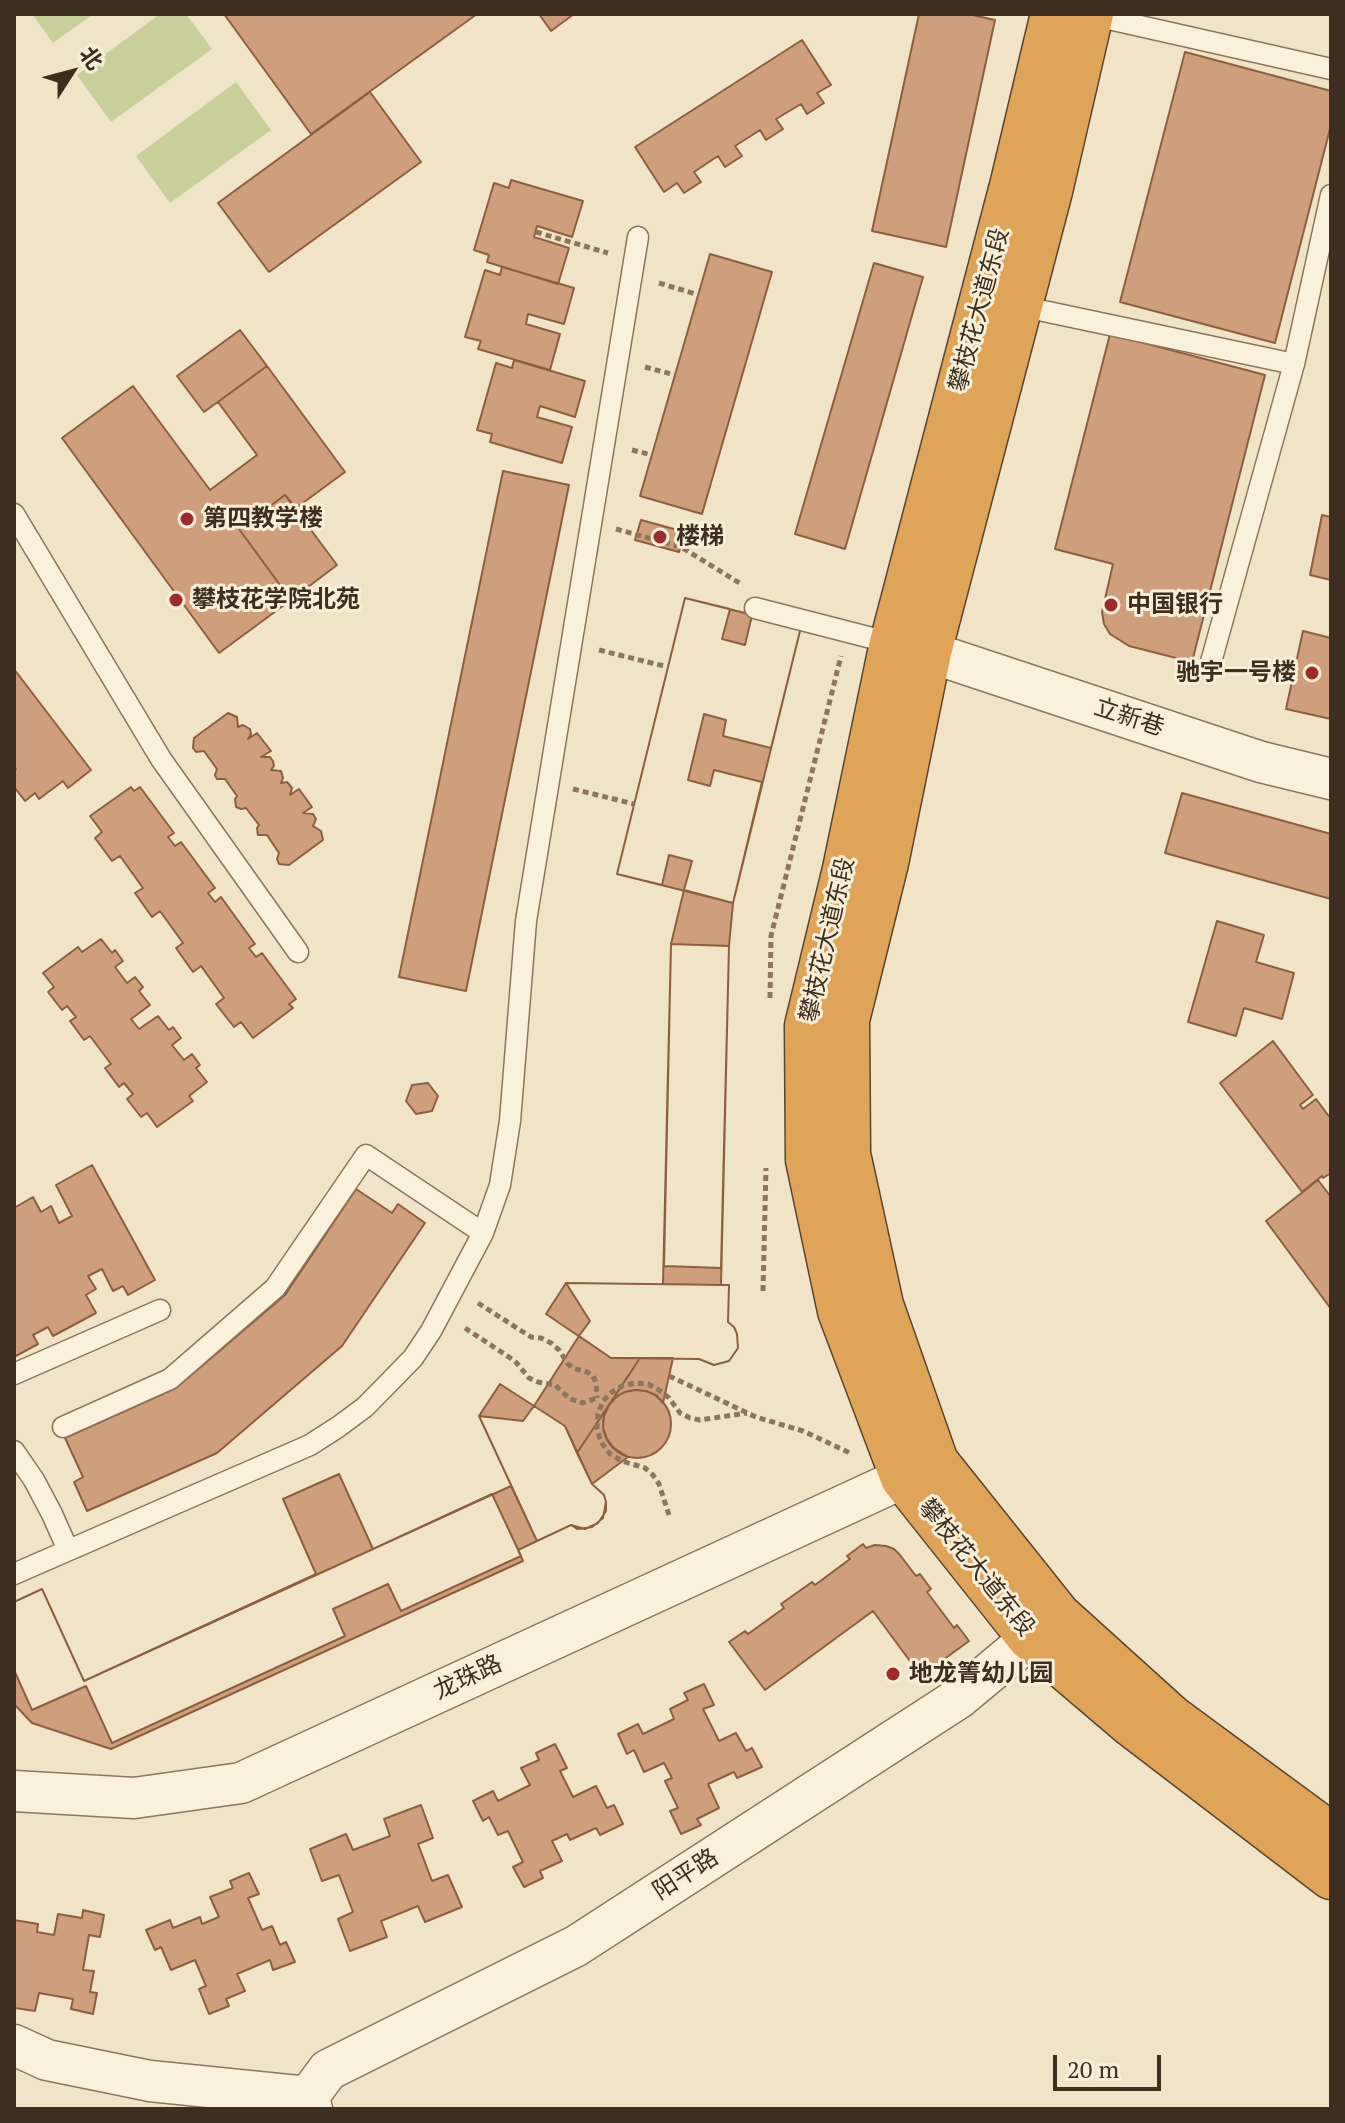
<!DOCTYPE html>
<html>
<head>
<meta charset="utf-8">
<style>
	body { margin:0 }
	#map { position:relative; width:1345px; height:2123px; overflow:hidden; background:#f0e4c8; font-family:"PT Serif","Noto Sans SC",serif }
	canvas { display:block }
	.frame { position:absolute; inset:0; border:16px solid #3d2e20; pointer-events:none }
	.north { position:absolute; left:32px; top:32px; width:80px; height:80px; -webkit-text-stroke:6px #f7eed8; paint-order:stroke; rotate:54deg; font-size:22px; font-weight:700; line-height:32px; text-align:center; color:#3d2e20 }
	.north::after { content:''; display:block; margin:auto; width:28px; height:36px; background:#3d2e20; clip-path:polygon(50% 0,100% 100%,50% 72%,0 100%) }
	.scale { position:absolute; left:1053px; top:2055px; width:108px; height:36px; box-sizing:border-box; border:4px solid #3d2e20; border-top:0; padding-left:10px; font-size:24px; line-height:28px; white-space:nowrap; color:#3d2e20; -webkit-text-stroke:6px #f7eed8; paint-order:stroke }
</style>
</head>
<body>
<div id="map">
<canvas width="1345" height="2123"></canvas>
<div class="frame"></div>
<div class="north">北</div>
<div class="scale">20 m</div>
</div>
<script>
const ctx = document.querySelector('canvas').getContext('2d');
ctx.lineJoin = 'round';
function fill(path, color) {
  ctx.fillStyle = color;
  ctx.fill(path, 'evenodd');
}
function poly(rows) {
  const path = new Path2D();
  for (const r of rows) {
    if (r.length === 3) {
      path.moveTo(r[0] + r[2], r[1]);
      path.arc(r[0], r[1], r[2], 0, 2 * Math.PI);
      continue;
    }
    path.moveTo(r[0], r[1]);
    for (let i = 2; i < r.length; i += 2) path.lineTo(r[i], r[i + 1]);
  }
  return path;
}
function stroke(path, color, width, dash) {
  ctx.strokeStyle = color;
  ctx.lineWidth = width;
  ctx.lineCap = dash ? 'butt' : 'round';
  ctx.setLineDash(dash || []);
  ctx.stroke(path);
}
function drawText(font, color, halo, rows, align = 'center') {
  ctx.font = font + ' "PT Serif","Noto Sans SC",serif';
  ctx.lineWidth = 6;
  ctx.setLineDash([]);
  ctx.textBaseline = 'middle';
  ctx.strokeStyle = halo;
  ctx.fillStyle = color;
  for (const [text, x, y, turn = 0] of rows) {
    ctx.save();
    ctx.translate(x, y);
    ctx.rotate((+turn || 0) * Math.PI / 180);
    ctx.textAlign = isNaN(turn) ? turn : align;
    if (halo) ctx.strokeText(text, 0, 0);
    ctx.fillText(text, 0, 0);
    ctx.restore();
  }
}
fill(poly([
	[32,14,93,14,53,43],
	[160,14,186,14,212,49,111,122,77,75],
	[236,82,271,130,170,203,136,156]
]), '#c9cf9b');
const building = poly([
	[224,14,477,14,311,134,224,14],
	[539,14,574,14,551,31,539,14],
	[919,14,968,14,995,20,946,247,872,231,919,14],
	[802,40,831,85,817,93,824,103,807,114,801,104,776,119,783,129,766,140,760,130,735,146,742,156,725,167,718,156,694,172,701,182,684,193,677,183,664,192,635,147,802,40],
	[1185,52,1331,91,1331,125,1275,343,1120,302,1185,52],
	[370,92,421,162,269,272,218,203,370,92],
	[511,180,583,201,572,237,537,226,534,237,569,248,558,284,487,262,489,255,474,250,494,183,509,188,511,180],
	[710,254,772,272,702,514,640,496,710,254],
	[874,263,923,277,845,549,795,534,874,263],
	[502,267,574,288,564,324,528,314,526,324,560,334,550,370,478,349,481,341,465,337,485,270,500,275,502,267],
	[240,330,267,366,204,412,177,376,240,330],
	[1110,334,1265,375,1192,662,1129,646,1110,634,1104,624,1102,612,1113,564,1055,549,1110,334],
	[514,360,585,381,575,417,540,406,537,417,572,427,562,463,490,442,492,434,477,430,496,363,512,368,514,360],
	[267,366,345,472,296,508,285,495,239,529,291,600,219,653,62,438,133,386,210,490,257,455,218,402,267,366],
	[503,471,569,485,466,991,399,977,503,471],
	[285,495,337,565,291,600,239,529,285,495],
	[1322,515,1331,517,1331,580,1310,575,1322,515],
	[641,520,685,532,679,552,635,540,641,520],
	[685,598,730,609,722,639,745,645,752,615,801,627,771,748,723,736,726,720,704,714,688,780,710,786,714,770,762,782,733,903,684,890,692,861,669,855,662,885,617,874,685,598],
	[685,598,801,627,733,903,617,874,685,598],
	[1303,631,1331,638,1331,719,1286,709,1303,631],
	[14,669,91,770,68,788,63,781,39,799,35,793,25,801,14,787,14,771,16,769,14,767,14,669],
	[228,713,237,717,238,727,243,725,250,729,251,734,248,739,257,733,271,751,261,757,270,757,273,761,274,766,271,770,281,771,283,778,281,783,287,782,292,788,290,795,299,789,312,807,303,813,313,814,316,819,313,826,321,831,323,840,289,865,279,864,277,859,279,853,267,835,258,835,257,828,259,825,246,808,241,809,236,807,235,799,237,796,225,779,217,779,215,775,217,769,204,751,196,752,193,748,194,738,228,713],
	[131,787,134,791,140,787,174,833,168,837,175,846,181,842,215,888,208,893,215,902,221,897,255,944,249,948,256,957,262,953,296,999,289,1004,293,1008,253,1038,241,1022,234,1027,216,1004,224,998,201,966,193,972,176,948,183,943,160,911,152,917,135,893,143,888,120,856,112,861,95,838,102,832,90,816,131,787],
	[1182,793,1331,834,1331,899,1165,853,1182,793],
	[684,890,733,903,729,946,671,944,684,890],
	[1217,921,1264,935,1256,962,1294,973,1282,1019,1244,1008,1236,1036,1188,1022,1217,921],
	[101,939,112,953,115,950,123,961,115,967,127,983,135,977,143,987,139,991,150,1005,131,1019,139,1029,158,1016,169,1030,173,1027,181,1038,172,1045,184,1060,192,1054,200,1065,196,1068,207,1082,189,1096,193,1101,157,1127,147,1113,141,1117,127,1099,133,1094,124,1083,119,1087,105,1068,111,1064,90,1036,84,1040,70,1021,76,1017,67,1006,62,1010,48,992,54,987,43,973,78,947,82,952,101,939],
	[671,944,729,946,721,1268,664,1266,671,944],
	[671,944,729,946,721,1285,663,1284,671,944],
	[1273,1041,1313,1095,1300,1105,1303,1109,1316,1099,1331,1119,1331,1173,1323,1178,1322,1176,1302,1192,1220,1083,1273,1041],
	[428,1083,438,1096,432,1111,416,1114,406,1101,412,1085,428,1083],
	[92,1165,155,1280,128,1295,123,1286,113,1291,102,1269,88,1276,96,1289,86,1295,96,1313,53,1336,48,1327,33,1335,38,1344,14,1357,14,1208,33,1197,41,1212,51,1206,59,1223,72,1216,56,1185,92,1165],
	[1318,1180,1331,1197,1331,1309,1266,1221,1318,1180],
	[356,1189,392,1213,398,1204,425,1223,342,1346,217,1453,87,1511,74,1482,83,1477,65,1438,176,1388,285,1295,356,1189],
	[566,1283,729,1285,728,1322,734,1327,737,1334,738,1348,729,1361,714,1365,699,1359,611,1358,579,1336,590,1321,566,1283],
	[566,1283,729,1285,728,1322,734,1327,737,1334,738,1348,729,1361,714,1365,699,1359,611,1358,546,1314,566,1283],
	[579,1336,611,1358,640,1358,577,1453,565,1426,534,1406,579,1336],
	[640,1358,673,1358,663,1403,656,1395,646,1391,635,1390,625,1392,616,1397,609,1405,640,1358],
	[500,1384,565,1426,592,1484,604,1495,606,1502,606,1511,598,1523,585,1529,571,1525,537,1541,479,1416,500,1384],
	[637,1424,34],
	[609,1405,604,1416,603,1427,607,1439,614,1448,628,1457,592,1484,577,1453,609,1405],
	[534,1406,565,1426,592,1484,604,1495,606,1502,603,1518,592,1527,577,1529,571,1525,537,1541,479,1416,523,1421,534,1406],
	[339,1474,373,1549,492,1494,521,1556,401,1611,388,1584,333,1609,345,1636,112,1743,86,1686,32,1710,14,1670,14,1602,42,1589,84,1681,316,1574,283,1499,339,1474],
	[511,1486,537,1541,518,1550,523,1561,111,1749,32,1723,14,1704,14,1602,42,1589,84,1681,511,1486],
	[863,1544,866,1548,875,1545,886,1546,894,1549,900,1555,916,1576,920,1574,931,1589,927,1592,954,1628,957,1625,969,1641,921,1676,873,1611,765,1690,729,1642,745,1631,748,1634,784,1608,781,1604,812,1582,815,1585,850,1559,847,1556,863,1544],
	[704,1684,714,1705,703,1709,719,1741,736,1733,746,1751,752,1748,762,1767,737,1778,734,1772,708,1784,719,1808,697,1819,701,1825,681,1834,670,1811,678,1808,665,1781,672,1778,664,1763,644,1772,634,1750,627,1754,618,1734,638,1724,643,1734,674,1719,670,1709,688,1700,684,1693,704,1684],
	[555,1744,567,1768,560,1771,573,1797,596,1786,607,1808,614,1805,623,1824,600,1835,596,1828,570,1840,567,1834,552,1841,562,1861,540,1871,543,1878,524,1887,513,1867,523,1862,508,1831,498,1835,489,1817,483,1821,473,1801,493,1791,498,1801,530,1785,521,1768,539,1760,536,1753,555,1744],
	[421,1805,433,1838,418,1844,432,1881,448,1875,462,1907,425,1922,418,1906,381,1921,387,1937,350,1951,338,1919,353,1912,339,1875,322,1881,310,1849,346,1834,353,1850,390,1836,384,1819,421,1805],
	[249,1873,259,1894,248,1898,262,1930,272,1926,280,1945,286,1942,295,1962,273,1970,270,1960,237,1974,245,1991,226,1999,229,2006,209,2014,199,1989,206,1986,195,1960,171,1970,161,1947,155,1950,146,1930,170,1920,173,1928,200,1917,202,1924,219,1917,210,1897,233,1888,230,1881,249,1873],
	[83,1910,104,1915,100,1937,89,1935,83,1970,94,1971,90,1992,97,1993,93,2014,71,2009,73,1999,39,1993,35,2011,15,2008,14,2014,14,1920,38,1924,37,1932,54,1935,58,1914,82,1918,83,1910]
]);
fill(building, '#cf9f7d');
stroke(building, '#8d5f41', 2);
const lane = poly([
	[1091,15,1331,69],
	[1020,306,1294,364],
	[14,514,161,759,298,952],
	[755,608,895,644],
	[1209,669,1294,364,1331,195],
	[14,1374,160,1310],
	[63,1427,170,1379,275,1288,366,1155,483,1233],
	[14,1451,34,1480,52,1514,68,1550],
	[14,1574,310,1445,338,1427,365,1407,413,1358,431,1331,483,1233,500,1185,510,1121,526,921,638,237]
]);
const street = poly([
	[929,652,1261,762,1331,779],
	[14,1791,134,1798,241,1783,903,1478],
	[14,2045,47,2060,150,2081,308,2097],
	[312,2109,308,2097,328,2070,576,1946,959,1698,1055,1618]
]);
const highway = poly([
	[1053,14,1013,182,892,643,845,869,807,1026,808,1160,840,1311,903,1478,1030,1638,1131,1724,1331,1877],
	[1091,14,1050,191,929,652,886,863,847,1020,848,1154,881,1305,936,1462,1058,1615,1172,1718,1331,1835]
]);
stroke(lane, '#8d765c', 23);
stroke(street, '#8d765c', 43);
stroke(highway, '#5b4430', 47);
stroke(poly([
	[536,232,608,253],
	[659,283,699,295],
	[645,367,675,375],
	[632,450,652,455],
	[616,529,681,547,741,584],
	[599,650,668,667],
	[573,789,634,804],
	[770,998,771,936,841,656],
	[763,1291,766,1168],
	[478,1303,531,1337,541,1338,551,1343,559,1350,568,1364,573,1368,587,1372,593,1376,596,1383,597,1398],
	[465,1328,515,1361,529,1378,538,1382,555,1385,570,1399,583,1403,597,1398],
	[669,1376,756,1417,803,1431,852,1454],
	[669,1515,659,1484,653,1475,645,1468,622,1461,610,1454,601,1442,597,1428,598,1414,603,1401,612,1392,622,1386,635,1383,648,1384,659,1390,669,1398,680,1413,690,1418,700,1420,747,1413]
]), '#8d765c', 5, [6, 4]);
stroke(lane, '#faf1dc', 20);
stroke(street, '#faf1dc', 40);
stroke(highway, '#e0a458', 44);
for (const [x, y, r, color] of [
	[187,519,8,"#9e2a2b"],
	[660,537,8,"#9e2a2b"],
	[176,600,8,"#9e2a2b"],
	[1111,605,8,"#9e2a2b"],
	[1312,673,8,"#9e2a2b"],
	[893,1674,8,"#9e2a2b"]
]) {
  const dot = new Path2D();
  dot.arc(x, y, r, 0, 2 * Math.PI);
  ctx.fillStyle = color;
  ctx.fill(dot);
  stroke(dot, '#f7eed8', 3);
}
drawText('24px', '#3d2e20', '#f7eed8', [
	["攀枝花大道东段",980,310,-75],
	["立新巷",1129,718,18],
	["攀枝花大道东段",828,940,-77],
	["攀枝花大道东段",976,1568,51],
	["龙珠路",468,1678,-25],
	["阳平路",686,1875,-33]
]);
drawText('bold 24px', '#3d2e20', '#f7eed8', [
	["第四教学楼",203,519],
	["楼梯",676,537],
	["攀枝花学院北苑",192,600],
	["中国银行",1127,605],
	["驰宇一号楼",1296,673,"right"],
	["地龙箐幼儿园",909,1674]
], 'left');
</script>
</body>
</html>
